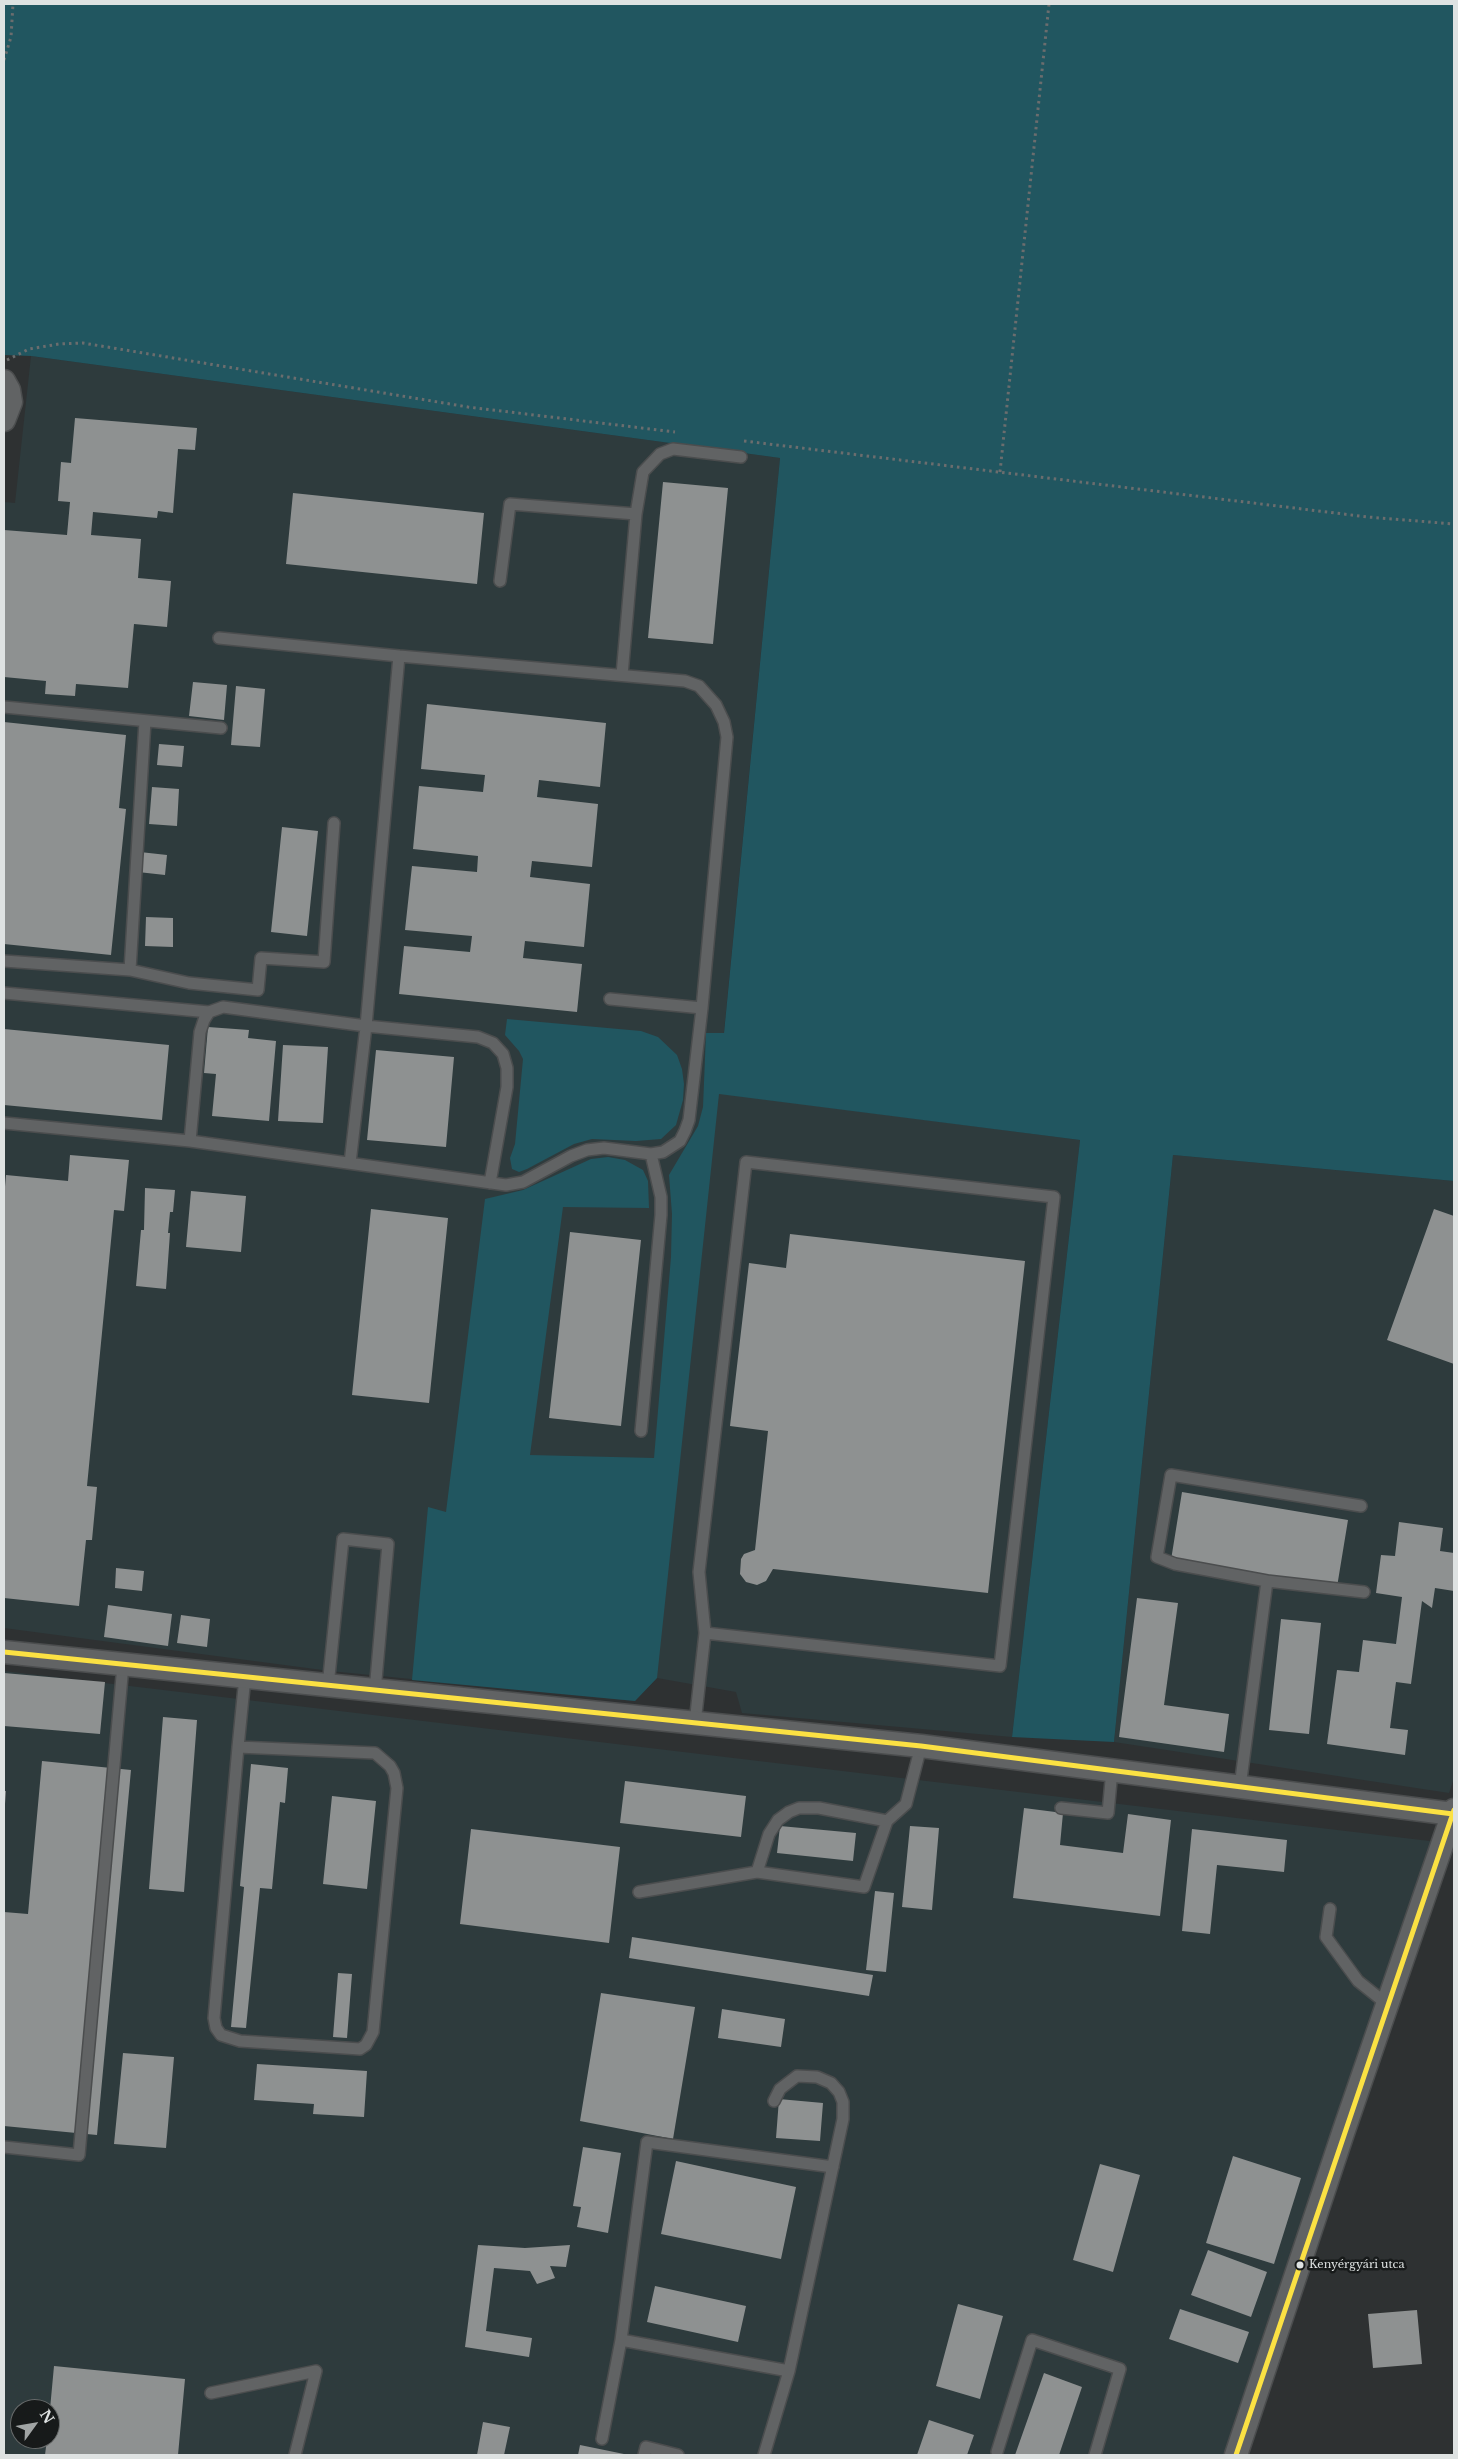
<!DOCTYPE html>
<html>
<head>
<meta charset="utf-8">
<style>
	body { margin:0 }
	#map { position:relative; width:1458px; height:2459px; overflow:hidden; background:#2e3132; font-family:"Libre Baskerville",serif }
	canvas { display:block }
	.frame { position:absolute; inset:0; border:5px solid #dee2e2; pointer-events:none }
	.north { position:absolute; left:10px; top:2399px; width:50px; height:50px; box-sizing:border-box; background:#171a1a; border:1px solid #676a6a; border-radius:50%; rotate:58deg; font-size:14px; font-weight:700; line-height:20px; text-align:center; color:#dee2e2 }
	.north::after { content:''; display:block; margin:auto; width:18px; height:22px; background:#a0a4a4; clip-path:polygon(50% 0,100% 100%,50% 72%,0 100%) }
</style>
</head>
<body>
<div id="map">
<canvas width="1458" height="2459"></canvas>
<div class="frame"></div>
<div class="north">N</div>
</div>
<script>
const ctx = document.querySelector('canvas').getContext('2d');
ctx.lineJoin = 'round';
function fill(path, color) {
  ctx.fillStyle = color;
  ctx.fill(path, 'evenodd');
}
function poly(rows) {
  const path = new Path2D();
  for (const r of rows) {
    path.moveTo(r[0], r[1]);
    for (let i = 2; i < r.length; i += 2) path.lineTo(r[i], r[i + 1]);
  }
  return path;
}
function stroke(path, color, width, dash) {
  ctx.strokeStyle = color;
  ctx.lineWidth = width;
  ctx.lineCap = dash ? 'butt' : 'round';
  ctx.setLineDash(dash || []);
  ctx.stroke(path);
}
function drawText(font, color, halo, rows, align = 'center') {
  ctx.font = font + ' "Libre Baskerville",serif';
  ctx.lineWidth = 5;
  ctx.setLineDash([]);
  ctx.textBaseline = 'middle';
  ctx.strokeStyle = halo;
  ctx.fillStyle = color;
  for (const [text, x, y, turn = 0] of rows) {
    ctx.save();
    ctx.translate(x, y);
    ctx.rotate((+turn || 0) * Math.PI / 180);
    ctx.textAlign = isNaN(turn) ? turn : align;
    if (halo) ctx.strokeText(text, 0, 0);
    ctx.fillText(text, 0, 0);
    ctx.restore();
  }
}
fill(poly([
	[31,356,780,458,718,1093,1080,1140,1012,1737,742,1713,736,1692,657,1678,635,1701,330,1671,4,1628,4,502,15,503],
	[1173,1155,1454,1181,1454,1778,1449,1793,1114,1742],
	[4,1671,1438,1842,1225,2455,4,2455],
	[20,2409,50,2409,50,2439,20,2439]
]), '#2e3b3d');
fill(poly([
	[4,4,1454,4,1454,1181,1173,1155,1114,1742,1012,1737,1080,1140,719,1094,657,1678,635,1701,412,1680,428,1507,446,1512,485,1199,523,1190,591,1159,608,1157,625,1160,643,1170,648,1181,649,1208,563,1207,530,1455,654,1458,671,1257,672,1214,669,1175,698,1126,703,1107,706,1033,724,1033,780,458,31,356,4,355],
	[507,1019,641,1031,658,1037,677,1055,682,1069,684,1084,683,1100,676,1125,661,1139,636,1141,592,1139,574,1144,527,1169,519,1172,512,1169,510,1158,515,1144,523,1059,519,1051,505,1035]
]), '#215660');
fill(poly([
	[75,418,197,428,195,450,178,449,173,513,158,511,157,518,93,512,91,535,141,539,138,578,171,581,167,627,134,624,128,688,76,684,75,696,45,694,46,681,4,677,4,530,67,535,70,502,58,501,61,462,71,463],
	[663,482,728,488,713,644,648,638],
	[293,493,484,513,477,584,286,564],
	[193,682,227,685,224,720,189,716],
	[236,686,265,689,260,747,231,745],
	[427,704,606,723,600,787,539,780,537,797,598,804,592,867,532,861,530,877,590,884,584,947,525,941,523,958,582,964,577,1012,399,994,404,946,470,952,472,936,405,930,412,866,477,872,478,856,413,849,419,786,483,792,485,775,421,769],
	[4,722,126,735,119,808,126,809,111,955,4,944],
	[159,744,184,746,182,767,157,765],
	[152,787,179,789,177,826,149,824],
	[282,827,318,831,307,936,271,932],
	[140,852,167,855,165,875,138,872],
	[146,917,173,918,173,947,145,946],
	[208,1027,249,1030,248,1038,276,1041,269,1121,212,1116,216,1074,204,1073],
	[4,1029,169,1045,162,1120,4,1105],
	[283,1045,328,1047,323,1123,278,1121],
	[376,1050,454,1057,446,1147,367,1140],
	[70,1155,129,1160,124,1211,114,1210,87,1486,97,1487,92,1540,86,1540,79,1606,4,1598,4,1198,6,1175,68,1181],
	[145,1188,175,1190,173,1212,170,1212,168,1233,170,1233,166,1289,136,1286,141,1230,144,1230],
	[191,1191,246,1196,241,1252,186,1247],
	[371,1209,448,1218,429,1403,352,1395],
	[1434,1209,1454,1216,1454,1364,1387,1340],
	[570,1232,641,1240,621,1426,549,1418],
	[790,1234,1025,1261,988,1593,773,1569,766,1581,757,1585,746,1582,740,1574,741,1559,744,1554,755,1550,768,1431,730,1426,749,1263,786,1268],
	[1182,1492,1348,1520,1337,1587,1171,1560],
	[1399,1522,1443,1528,1440,1551,1454,1553,1454,1591,1435,1588,1432,1608,1422,1601,1411,1684,1396,1682,1390,1728,1408,1730,1405,1755,1327,1744,1337,1670,1359,1672,1363,1640,1396,1644,1402,1597,1376,1593,1381,1555,1395,1556],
	[116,1568,144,1571,142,1591,115,1588],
	[1137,1598,1178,1603,1164,1705,1229,1714,1224,1752,1119,1737],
	[108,1605,172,1614,168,1646,104,1637],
	[181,1615,210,1619,207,1647,177,1643],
	[1281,1619,1321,1623,1309,1734,1269,1730],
	[4,1673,105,1682,100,1734,4,1726],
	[163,1717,197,1720,184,1892,149,1889],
	[42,1761,131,1770,97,2135,4,2126,4,1912,28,1914],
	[251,1764,288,1768,285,1803,280,1802,272,1889,260,1888,246,2028,231,2027,244,1887,240,1886],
	[625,1781,746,1796,741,1837,620,1823],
	[4,1791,6,1791,5,1804,4,1803],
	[332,1796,376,1801,367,1889,323,1884],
	[1024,1808,1063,1813,1060,1845,1123,1853,1128,1814,1171,1820,1160,1916,1013,1898],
	[780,1826,856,1833,853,1861,777,1853],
	[910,1826,939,1828,932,1910,902,1907],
	[471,1829,620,1847,609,1943,460,1924],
	[1192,1829,1287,1840,1284,1872,1217,1865,1210,1934,1182,1931],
	[875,1891,894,1893,886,1972,866,1970],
	[632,1937,873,1975,869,1996,629,1958],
	[338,1973,352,1974,347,2038,333,2037],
	[601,1993,695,2007,673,2139,580,2121],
	[722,2009,785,2019,781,2047,718,2038],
	[123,2053,174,2057,166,2148,114,2144],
	[257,2064,367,2071,364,2117,313,2114,314,2104,254,2100],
	[779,2099,823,2103,820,2141,776,2138],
	[583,2147,621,2153,608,2233,577,2227,581,2207,573,2206],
	[1233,2156,1301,2178,1274,2264,1206,2243],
	[676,2161,796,2187,781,2259,661,2234],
	[1100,2164,1140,2175,1113,2272,1073,2260],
	[478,2245,525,2248,570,2245,566,2267,550,2266,555,2278,537,2284,530,2271,494,2268,486,2331,532,2338,529,2357,465,2347],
	[1208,2250,1267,2272,1251,2317,1191,2295],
	[655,2286,746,2306,738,2342,647,2322],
	[958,2304,1003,2316,980,2399,936,2386],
	[1180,2309,1249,2332,1238,2363,1169,2339],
	[1417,2310,1422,2364,1373,2368,1368,2314],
	[54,2366,185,2379,178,2455,45,2455,47,2439,50,2439,50,2409],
	[1044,2373,1082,2387,1059,2455,1015,2455],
	[929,2420,974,2435,967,2455,917,2455],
	[483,2422,510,2427,504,2455,477,2455],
	[580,2445,624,2454,624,2455,578,2455]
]), '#8e9191');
const lane = poly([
	[500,581,510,504,636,514],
	[622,675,636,514,643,472,660,454,673,449,741,457],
	[4,707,221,728],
	[4,961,130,970,189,983,258,990,261,958,324,962,334,823],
	[130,970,145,721],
	[4,993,209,1012],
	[610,999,702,1008],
	[4,1123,190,1141,200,1032,204,1020,209,1012,223,1007,366,1026,399,656,219,638],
	[190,1141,506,1185,523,1182,571,1156,587,1150,604,1148,651,1154,663,1152,680,1141,685,1131,689,1120,702,1008,727,737,724,722,716,705,699,686,685,681,399,656],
	[350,1163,366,1026,478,1037,493,1043,503,1054,507,1068,507,1087,490,1183],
	[641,1431,661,1215,661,1197,651,1154],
	[1267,1581,1175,1564,1157,1557,1171,1475,1361,1506],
	[328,1686,343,1539,388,1544,375,1691],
	[695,1723,705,1633,699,1572,746,1162,1054,1197,1000,1666,705,1633],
	[238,1747,375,1753,390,1766,394,1773,397,1788,373,2032,366,2045,360,2049,240,2041,221,2035,216,2028,214,2018,238,1747,245,1677],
	[1240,1787,1267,1581,1364,1592],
	[1061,1808,1108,1813,1112,1770],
	[757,1872,769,1834,778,1820,789,1812,799,1808,819,1808,887,1821],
	[639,1892,757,1872,864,1887,887,1821,906,1804,921,1746],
	[1330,1909,1326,1937,1358,1981,1388,2005],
	[4,2147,79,2155,123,1665],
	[789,2371,621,2340,647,2142,833,2167],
	[211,2393,316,2371,295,2455],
	[602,2439,621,2340],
	[997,2452,1032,2340,1120,2369,1095,2455],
	[644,2455,646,2447,678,2455],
	[764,2455,789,2371,843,2119,843,2102,839,2092,831,2083,817,2077,797,2076,780,2089,774,2101]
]);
const street = poly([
	[4,381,9,390,11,402,4,420],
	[4,1652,921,1746,1453,1814],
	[1236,2455,1344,2130,1454,1810]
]);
stroke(lane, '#4b4d4e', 14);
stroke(street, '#4b4d4e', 25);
stroke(poly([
	[4,60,11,37,13,4],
	[7,360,29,349,59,344,83,343,468,407,675,432],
	[744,441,1368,517,1454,524],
	[1000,472,1049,4]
]), '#6b6d6e', 3, [2.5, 4]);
stroke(lane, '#616364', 11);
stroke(street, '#616364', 22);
stroke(poly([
	[4,1652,921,1746,1453,1814],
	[1236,2455,1454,1810]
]), '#fbe143', 5);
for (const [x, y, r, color] of [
	[1300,2265,4.5,"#dee2e2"]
]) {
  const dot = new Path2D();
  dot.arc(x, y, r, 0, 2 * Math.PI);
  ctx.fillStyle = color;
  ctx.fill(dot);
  stroke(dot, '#171a1a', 2);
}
drawText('11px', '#dee2e2', '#171a1a', [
	["Kenyérgyári utca",1309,2265]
], 'left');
</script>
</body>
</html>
